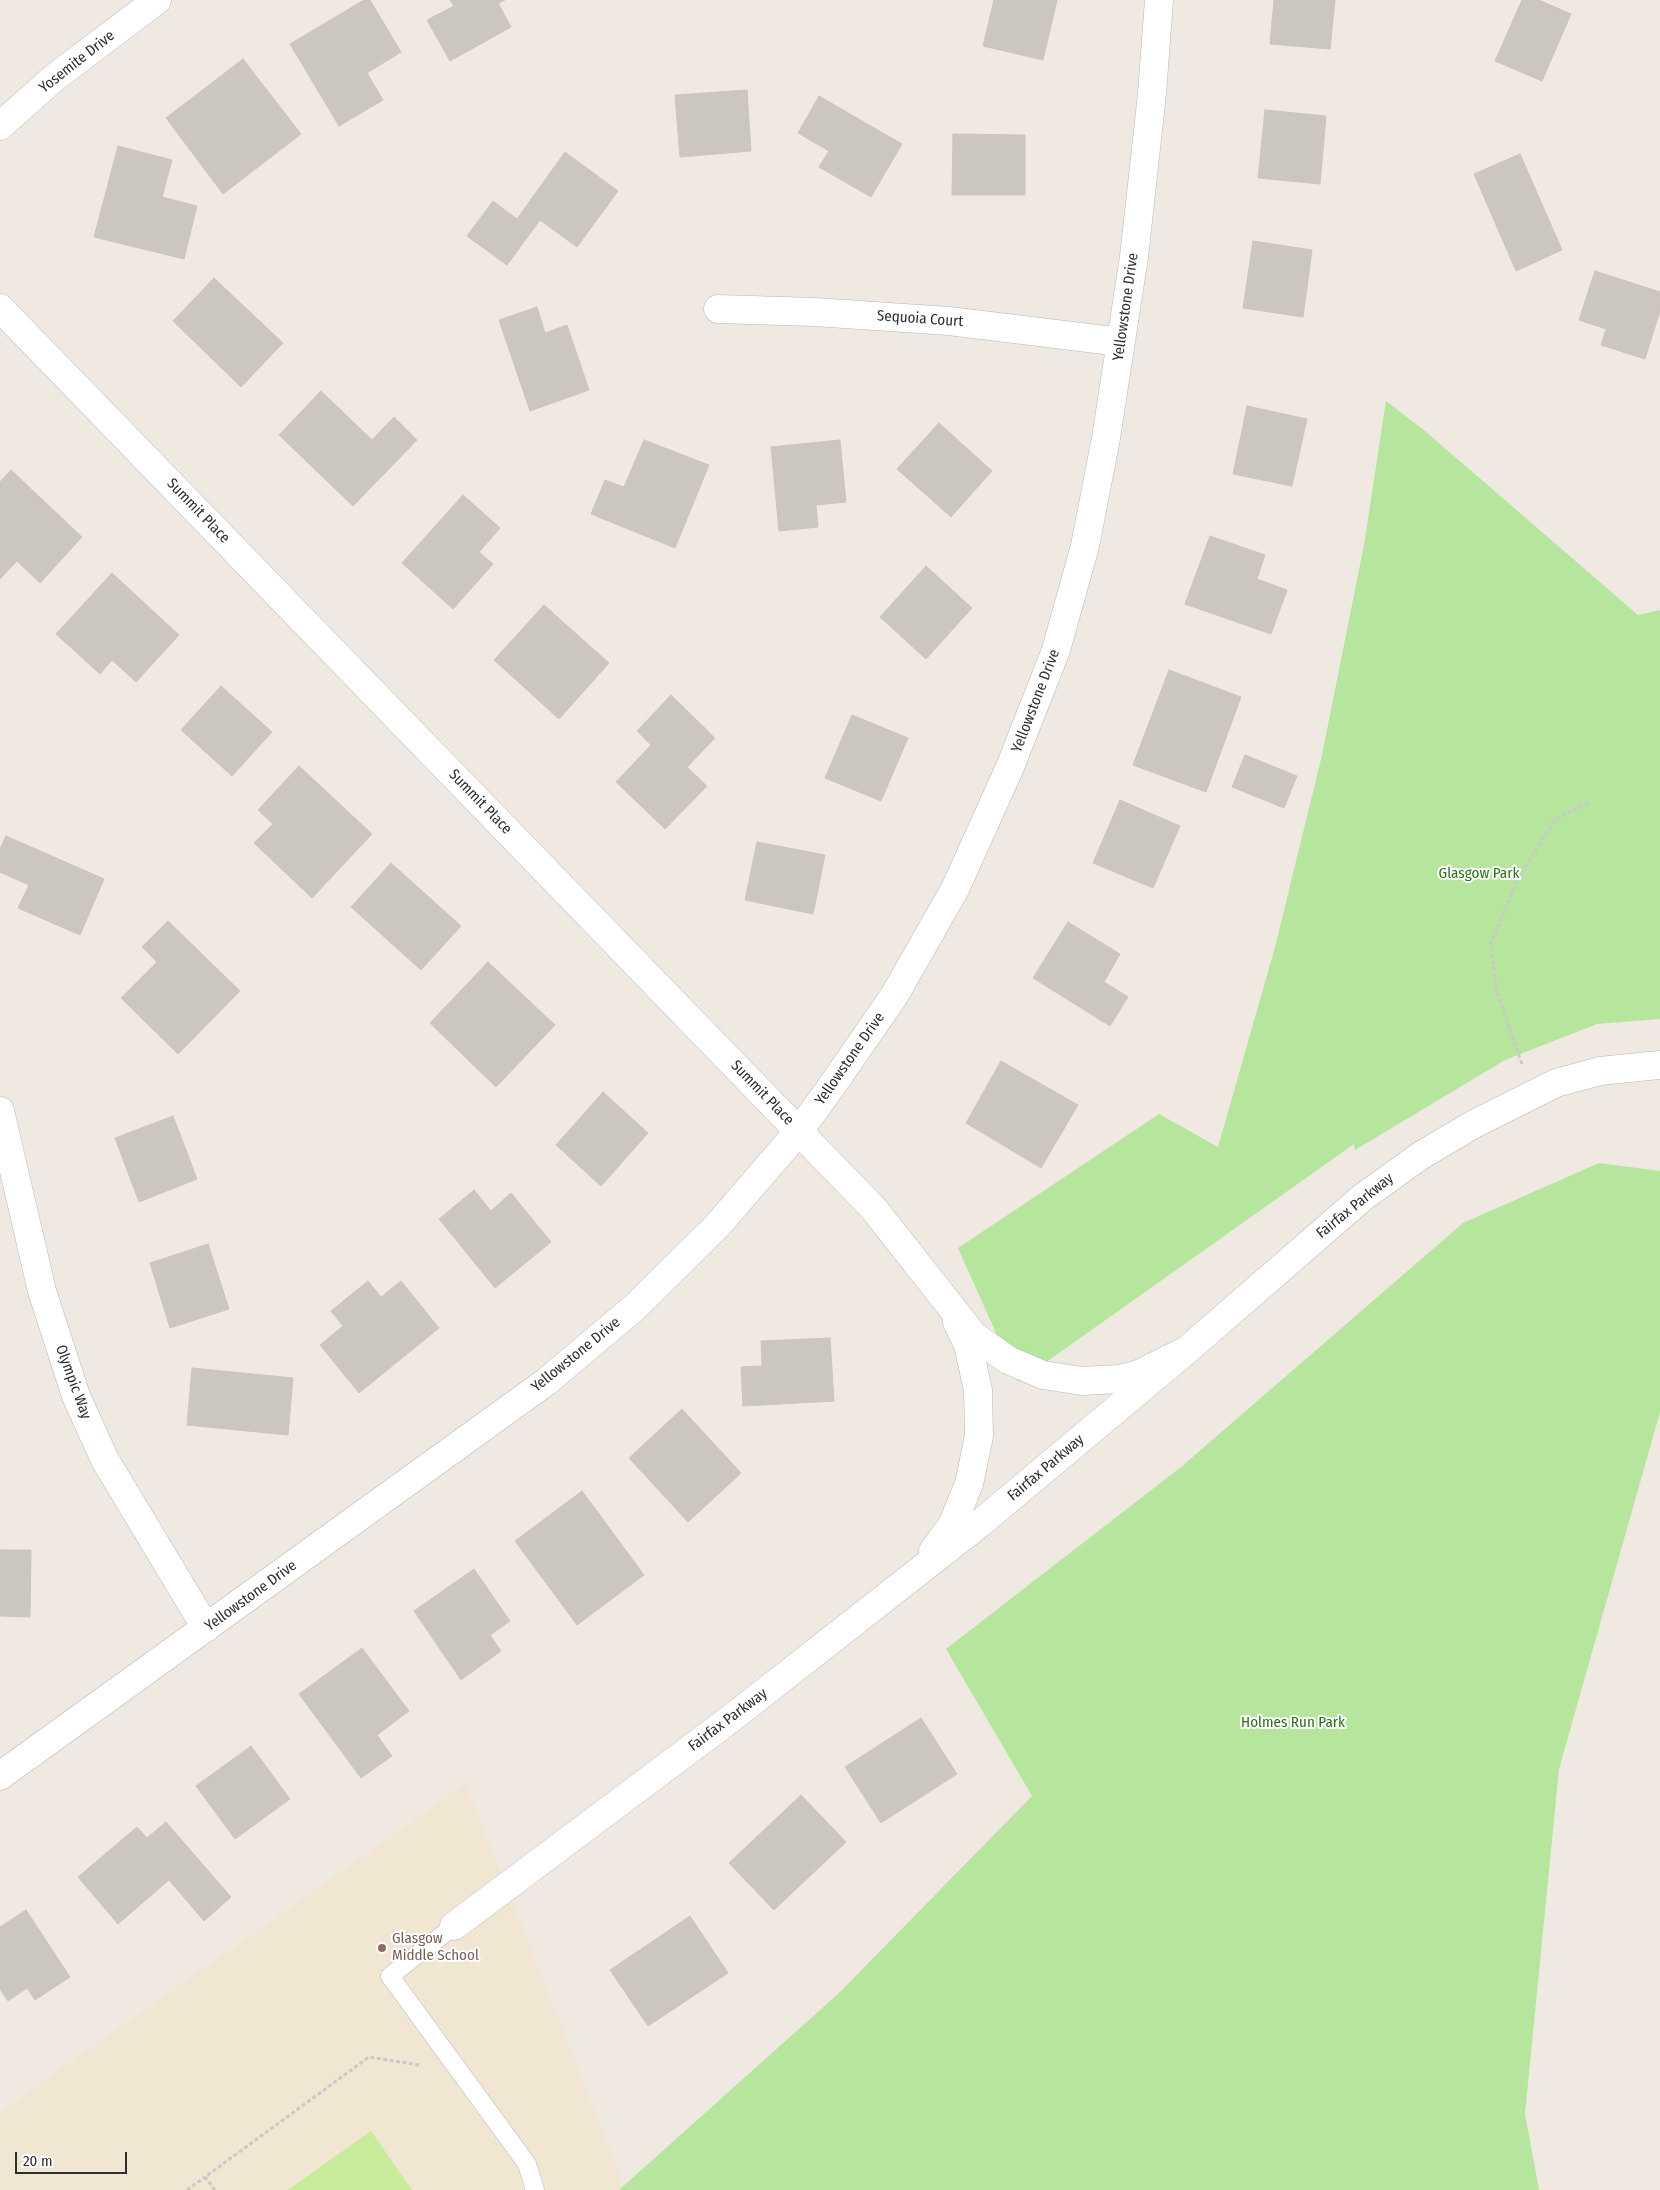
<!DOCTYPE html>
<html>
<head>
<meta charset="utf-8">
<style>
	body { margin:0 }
	#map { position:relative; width:1660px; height:2190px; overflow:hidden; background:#efe9e1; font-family:"Fira Sans Condensed",sans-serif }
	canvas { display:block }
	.scale { position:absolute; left:15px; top:2152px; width:112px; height:22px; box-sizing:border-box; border:2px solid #2e2e2e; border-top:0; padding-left:6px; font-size:15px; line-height:18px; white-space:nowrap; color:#2e2e2e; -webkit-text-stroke:4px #fff; paint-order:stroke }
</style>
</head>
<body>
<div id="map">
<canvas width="1660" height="2190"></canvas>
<div class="scale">20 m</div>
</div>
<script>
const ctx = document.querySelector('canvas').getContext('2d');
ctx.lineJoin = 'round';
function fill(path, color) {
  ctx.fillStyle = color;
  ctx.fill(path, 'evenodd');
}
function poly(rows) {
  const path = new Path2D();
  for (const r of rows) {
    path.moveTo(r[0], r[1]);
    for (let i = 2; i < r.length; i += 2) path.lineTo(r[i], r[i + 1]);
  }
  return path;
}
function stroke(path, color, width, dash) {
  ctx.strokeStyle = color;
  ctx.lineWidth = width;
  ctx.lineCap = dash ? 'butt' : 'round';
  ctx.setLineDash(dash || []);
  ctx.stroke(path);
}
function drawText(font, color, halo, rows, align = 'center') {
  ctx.font = font + ' "Fira Sans Condensed",sans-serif';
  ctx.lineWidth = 4;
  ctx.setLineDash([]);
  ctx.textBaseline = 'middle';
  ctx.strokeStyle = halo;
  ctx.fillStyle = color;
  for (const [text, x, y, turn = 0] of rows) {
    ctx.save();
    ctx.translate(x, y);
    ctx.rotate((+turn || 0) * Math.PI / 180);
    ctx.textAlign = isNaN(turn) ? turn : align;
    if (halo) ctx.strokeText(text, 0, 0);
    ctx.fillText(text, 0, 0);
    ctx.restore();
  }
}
fill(poly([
	[466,1784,626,2190,0,2190,0,2112]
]), '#f0e6d1');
fill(poly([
	[1386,401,1425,431,1638,615,1660,610,1660,1019,1597,1024,1505,1060,1355,1150,1354,1144,1018,1382,958,1248,1159,1114,1218,1147,1275,947,1322,755,1364,545],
	[1599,1163,1660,1171,1660,1412,1559,1769,1525,2114,1539,2190,619,2190,839,1993,1032,1796,946,1649,1181,1467,1463,1223]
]), '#b6e59e');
fill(poly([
	[371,2131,412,2190,288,2190]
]), '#c9ec9a');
const building = poly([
	[364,0,370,0,401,52,367,73,383,100,339,126,290,44,364,0],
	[450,0,505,0,498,3,511,27,450,61,427,20,454,6,450,0],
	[994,0,1057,0,1043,60,983,46,994,0],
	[1274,0,1335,0,1330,49,1270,44,1274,0],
	[1522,0,1539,0,1571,14,1542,81,1495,61,1522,0],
	[243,59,301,134,223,194,166,118,243,59],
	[747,90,751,151,680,157,675,95,747,90],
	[819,96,902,144,871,197,819,167,829,151,798,133,819,96],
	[1265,110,1326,116,1320,184,1258,178,1265,110],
	[953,134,1025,135,1025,195,952,195,953,134],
	[118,146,172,160,162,197,197,206,184,259,94,237,118,146],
	[565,152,618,191,577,247,540,220,507,265,467,236,493,201,517,219,565,152],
	[1520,154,1562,250,1516,271,1474,174,1520,154],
	[1253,241,1312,250,1303,317,1243,308,1253,241],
	[1595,271,1660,292,1660,311,1645,359,1601,345,1606,329,1579,320,1595,271],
	[214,278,283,343,241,387,173,321,214,278],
	[537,307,545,333,567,325,589,390,530,411,499,320,537,307],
	[321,391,372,440,394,417,417,440,353,506,279,435,321,391],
	[1247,406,1307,419,1292,486,1233,474,1247,406],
	[939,423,992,471,951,517,897,469,939,423],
	[644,440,709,465,675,548,591,514,605,480,624,487,644,440],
	[840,440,846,502,816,505,818,527,779,531,771,447,840,440],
	[11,470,82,537,40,583,17,561,0,579,0,482,11,470],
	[463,495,500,528,479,552,493,564,453,609,402,563,463,495],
	[1210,536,1265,555,1257,579,1287,590,1271,634,1185,604,1210,536],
	[926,566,972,608,926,659,880,617,926,566],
	[112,573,179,635,136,682,112,660,100,674,56,634,112,573],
	[544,605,609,663,559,719,494,660,544,605],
	[1169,670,1241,697,1206,792,1133,765,1169,670],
	[221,686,272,732,232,776,181,730,221,686],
	[671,695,715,738,687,767,707,786,665,829,616,782,651,745,637,731,671,695],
	[852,715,908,738,881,801,825,778,852,715],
	[1245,755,1297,776,1284,808,1232,787,1245,755],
	[299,766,372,834,312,898,254,843,273,824,258,810,299,766],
	[1120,800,1180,826,1153,888,1093,863,1120,800],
	[6,836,104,879,80,935,18,908,29,885,0,872,0,849,6,836],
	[757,842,825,855,813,914,745,900,757,842],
	[391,863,461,926,421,970,351,907,391,863],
	[168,921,240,991,178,1054,121,998,157,962,142,947,168,921],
	[1068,922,1120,954,1104,982,1128,997,1110,1026,1033,978,1068,922],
	[488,962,555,1025,496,1087,430,1023,488,962],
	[1001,1061,1078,1105,1041,1168,966,1123,1001,1061],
	[603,1092,648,1133,601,1186,556,1145,603,1092],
	[173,1116,197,1179,139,1202,115,1138,173,1116],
	[474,1190,491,1211,511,1193,551,1242,495,1288,439,1219,474,1190],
	[208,1244,229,1309,170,1328,150,1263,208,1244],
	[368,1281,381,1297,401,1281,439,1328,359,1393,320,1345,343,1326,331,1311,368,1281],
	[830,1338,834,1401,743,1406,741,1367,762,1366,761,1341,830,1338],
	[192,1368,293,1378,288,1435,187,1425,192,1368],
	[682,1409,741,1473,688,1522,629,1458,682,1409],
	[582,1491,644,1575,577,1625,515,1541,582,1491],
	[0,1550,31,1550,30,1617,0,1616,0,1550],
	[474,1569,510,1621,490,1635,501,1651,461,1680,414,1611,474,1569],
	[362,1648,409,1711,377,1735,392,1756,361,1778,299,1694,362,1648],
	[921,1718,957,1774,881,1823,845,1767,921,1718],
	[251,1746,290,1799,235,1839,196,1786,251,1746],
	[801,1795,846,1842,774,1910,729,1863,801,1795],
	[166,1822,231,1897,204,1921,169,1880,118,1924,78,1877,137,1827,147,1838,166,1822],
	[26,1910,70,1977,35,2000,27,1988,8,2001,0,1989,0,1927,26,1910],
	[690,1916,728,1973,648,2026,610,1970,690,1916]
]);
fill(building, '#cbc7bf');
stroke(building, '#cbc5ba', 1);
const service = poly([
	[454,1926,390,1976,527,2164,535,2190]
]);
const minor = poly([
	[0,126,54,78,157,0],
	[0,308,874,1209,974,1336,1008,1360,1043,1375,1082,1381,1120,1379,1139,1374,1187,1350],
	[718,309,815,312,949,321,1121,342],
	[0,1111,42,1291,76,1396,105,1460,206,1628],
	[933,1551,952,1525,969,1484,979,1436,978,1390,968,1345,957,1322],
	[0,1776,546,1382,635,1307,717,1226,799,1131,829,1090,894,996,955,889,1010,767,1056,650,1085,546,1106,438,1134,257,1152,94,1159,0],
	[454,1926,729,1720,978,1525,1187,1350,1363,1197,1420,1156,1474,1124,1556,1083,1600,1071,1660,1065]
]);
stroke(service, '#b4b7c1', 19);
stroke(minor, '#b4b7c1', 29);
stroke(poly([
	[1522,1064,1496,989,1491,944,1516,883,1554,820,1590,802],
	[187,2190,205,2177],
	[215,2190,205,2177,369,2057,419,2065]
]), '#c9c9c9', 3, [4, 2.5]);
stroke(service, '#fff', 18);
stroke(minor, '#fff', 28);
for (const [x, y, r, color] of [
	[382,1948,5,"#8d6e63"]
]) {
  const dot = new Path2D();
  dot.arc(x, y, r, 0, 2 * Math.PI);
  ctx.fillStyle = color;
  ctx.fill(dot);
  stroke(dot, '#fff', 2);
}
drawText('15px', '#2e2e2e', '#fff', [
	["Yosemite Drive",77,62,-38],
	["Yellowstone Drive",1126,307,-82],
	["Sequoia Court",920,319,4],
	["Summit Place",198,511,46],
	["Yellowstone Drive",1036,701,-69],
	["Summit Place",480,802,46],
	["Yellowstone Drive",850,1059,-55],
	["Summit Place",762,1093,46],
	["Fairfax Parkway",1355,1206,-39],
	["Yellowstone Drive",576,1355,-39],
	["Olympic Way",73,1382,70],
	["Fairfax Parkway",1046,1468,-40],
	["Yellowstone Drive",251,1596,-36],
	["Fairfax Parkway",728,1720,-37]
]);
drawText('15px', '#2c6e1b', '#fff', [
	["Glasgow Park",1479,874],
	["Holmes Run Park",1293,1723]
]);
drawText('15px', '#785e54', '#fff', [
	["Glasgow",392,1939],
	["Middle School",392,1956]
], 'left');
</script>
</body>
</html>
